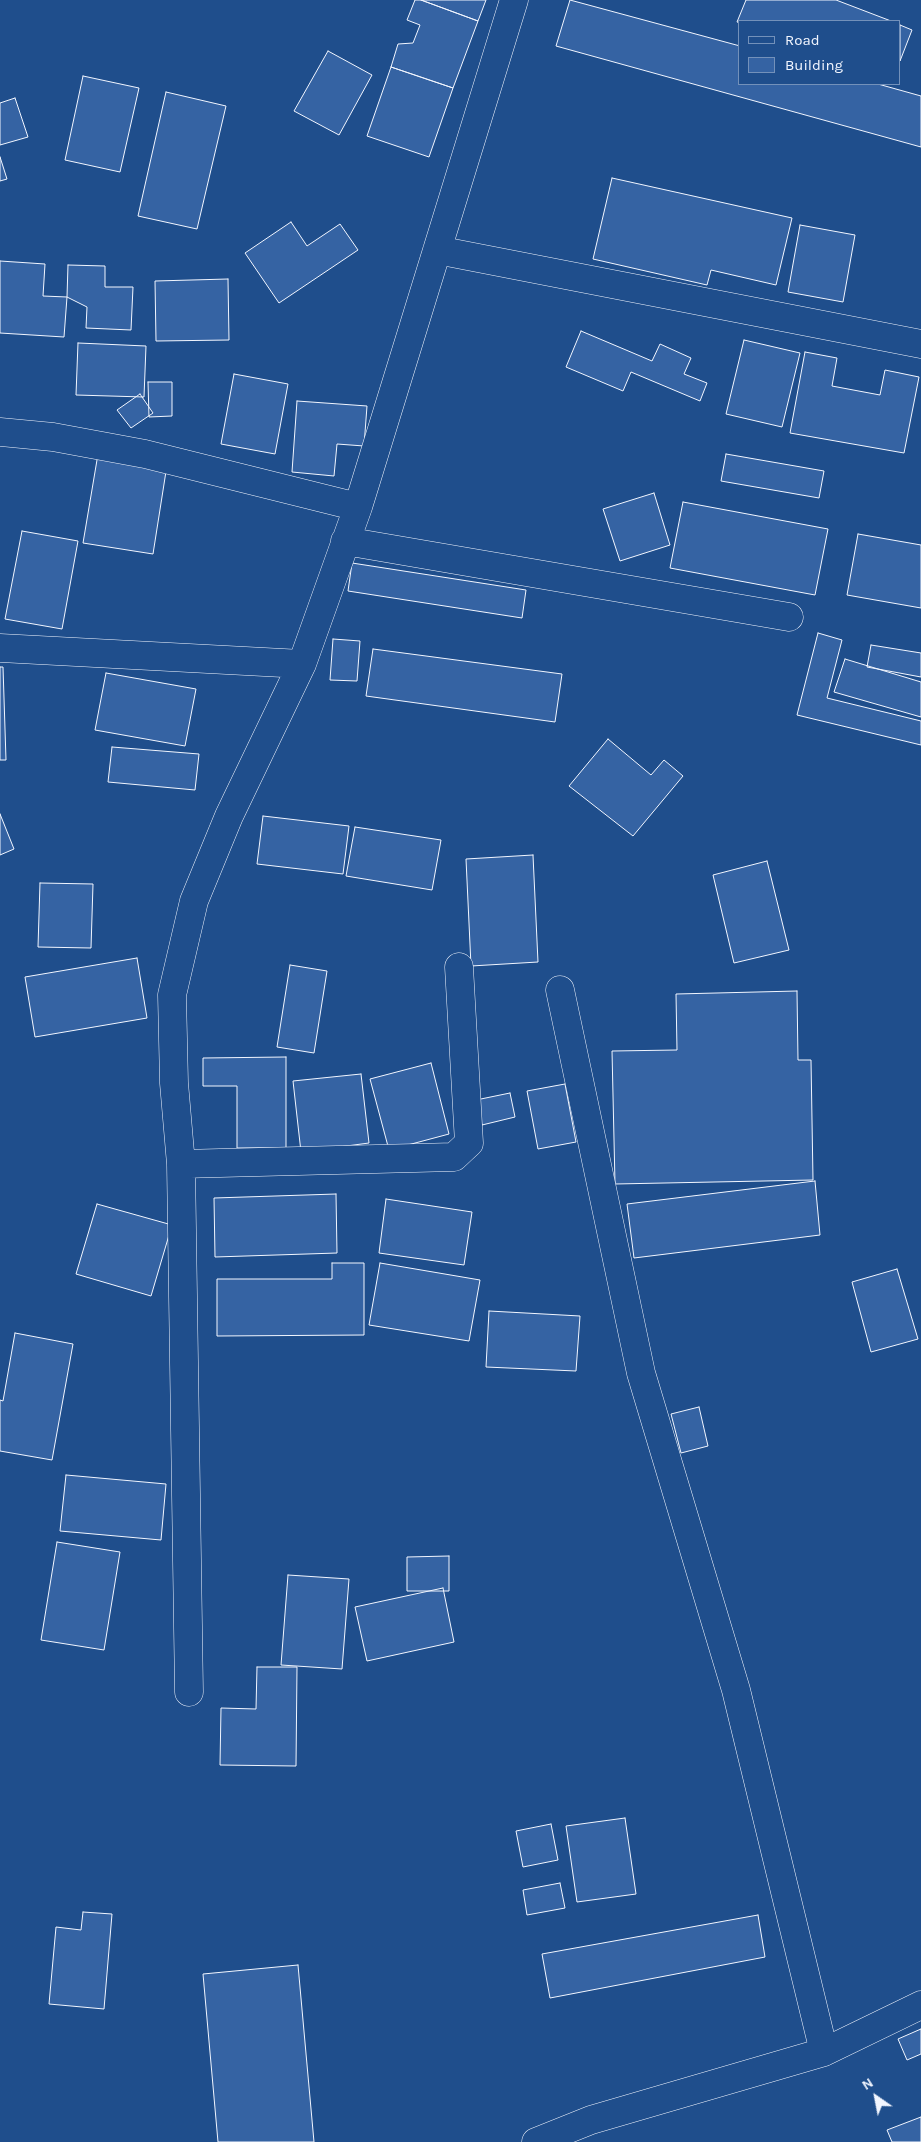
<!DOCTYPE html>
<html>
<head>
<meta charset="utf-8">
<style>
	body { margin:0 }
	#map { position:relative; width:921px; height:2142px; overflow:hidden; background:#1f4e8c; font-family:Karla,sans-serif }
	canvas { display:block }
	.legend { position:absolute; left:738px; top:20px; width:162px; height:65px; box-sizing:border-box; background:#1f4e8c; border:1px solid #7391ba; margin:0; padding:6px 9px; list-style:none; font-size:15px; color:#f2f6ff }
	.legend li { display:flex; align-items:center; gap:10px; height:25px }
	.legend b { width:25px; border:1px solid #7391ba }
	.north { position:absolute; left:851px; top:2072px; width:50px; height:50px; -webkit-text-stroke:4px #1f4e8c; paint-order:stroke; rotate:327deg; font-size:14px; font-weight:700; line-height:20px; text-align:center; color:#f2f6ff }
	.north::after { content:''; display:block; margin:auto; width:18px; height:22px; background:#f2f6ff; clip-path:polygon(50% 0,100% 100%,50% 72%,0 100%) }
</style>
</head>
<body>
<div id="map">
<canvas width="921" height="2142"></canvas>
<ul class="legend">
<li><b style="height:6px;background:#1f4e8c"></b>Road</li>
<li><b style="height:14px;background:#3563a3"></b>Building</li>
</ul>
<div class="north">N</div>
</div>
<script>
const ctx = document.querySelector('canvas').getContext('2d');
ctx.lineJoin = 'round';
function fill(path, color) {
  ctx.fillStyle = color;
  ctx.fill(path, 'evenodd');
}
function poly(rows) {
  const path = new Path2D();
  for (const r of rows) {
    path.moveTo(r[0], r[1]);
    for (let i = 2; i < r.length; i += 2) path.lineTo(r[i], r[i + 1]);
  }
  return path;
}
function stroke(path, color, width, dash) {
  ctx.strokeStyle = color;
  ctx.lineWidth = width;
  ctx.lineCap = dash ? 'butt' : 'round';
  ctx.setLineDash(dash || []);
  ctx.stroke(path);
}
const building = poly([
	[415,0,421,0,478,21,453,88,391,67,398,44,413,43,420,25,407,20,415,0],
	[421,0,486,0,478,21,421,0],
	[570,0,740,46,740,84,878,84,921,96,921,147,556,46,570,0],
	[746,0,836,0,891,21,740,21,740,23,737,22,746,0],
	[900,25,912,30,900,61,900,25],
	[328,51,372,75,339,135,294,111,328,51],
	[391,67,453,88,429,157,367,136,391,67],
	[83,76,139,88,120,172,65,160,83,76],
	[166,92,226,106,197,229,138,216,166,92],
	[15,98,28,137,0,145,0,103,15,98],
	[0,157,7,179,0,181,0,157],
	[612,178,792,218,776,285,711,270,707,285,593,259,612,178],
	[291,222,307,246,340,224,358,250,279,303,245,253,291,222],
	[800,225,855,235,843,302,788,292,800,225],
	[0,261,45,264,43,296,67,297,64,337,0,333,0,261],
	[68,265,105,266,105,287,133,287,131,330,86,328,87,307,67,297,68,265],
	[228,279,229,340,156,341,155,281,228,279],
	[581,331,652,361,660,344,691,358,684,374,707,383,700,401,631,372,623,391,566,367,581,331],
	[744,340,800,353,782,427,726,414,744,340],
	[78,343,146,346,144,397,76,395,78,343],
	[805,352,837,358,832,386,880,395,885,370,919,377,904,453,790,433,805,352],
	[234,374,288,384,275,454,221,444,234,374],
	[148,382,172,382,172,416,149,417,148,382],
	[140,394,153,413,131,428,117,410,140,394],
	[297,401,367,406,364,446,337,444,334,476,292,472,297,401],
	[98,454,167,465,153,554,83,543,98,454],
	[726,454,824,471,819,498,721,481,726,454],
	[654,493,670,545,620,561,603,509,654,493],
	[683,502,828,529,815,595,670,568,683,502],
	[22,531,78,541,62,629,5,619,22,531],
	[858,534,921,545,921,608,847,595,858,534],
	[352,563,526,590,522,618,348,591,352,563],
	[818,633,842,640,827,698,921,721,921,745,797,715,818,633],
	[333,639,360,641,357,681,330,680,333,639],
	[871,645,921,653,921,677,867,667,871,645],
	[373,649,562,674,555,722,366,696,373,649],
	[845,659,921,682,921,717,834,692,845,659],
	[0,667,3,667,6,760,0,760,0,667],
	[106,673,196,689,185,746,95,730,106,673],
	[608,739,651,775,664,760,683,776,633,836,569,786,608,739],
	[112,747,199,754,195,790,108,782,112,747],
	[0,814,14,849,0,855,0,814],
	[263,816,349,826,343,874,257,864,263,816],
	[355,827,441,840,432,890,346,876,355,827],
	[533,855,538,962,471,966,466,859,533,855],
	[767,861,789,950,734,963,713,875,767,861],
	[40,883,93,884,91,948,38,947,40,883],
	[137,958,147,1018,35,1037,25,977,137,958],
	[290,965,327,971,314,1053,277,1047,290,965],
	[797,991,798,1060,811,1060,813,1180,615,1184,612,1051,677,1050,676,994,797,991],
	[286,1057,286,1148,237,1148,237,1086,203,1086,203,1058,286,1057],
	[431,1063,449,1134,389,1150,370,1079,431,1063],
	[361,1074,369,1143,301,1152,293,1081,361,1074],
	[565,1084,576,1142,538,1149,527,1091,565,1084],
	[510,1093,515,1117,482,1125,476,1100,510,1093],
	[815,1181,820,1235,634,1258,627,1204,815,1181],
	[336,1194,337,1253,215,1257,214,1198,336,1194],
	[386,1199,472,1212,464,1265,379,1253,386,1199],
	[97,1204,172,1225,151,1296,76,1274,97,1204],
	[332,1263,364,1263,364,1335,217,1336,217,1279,332,1279,332,1263],
	[380,1263,480,1280,469,1341,369,1325,380,1263],
	[897,1269,918,1339,871,1352,852,1282,897,1269],
	[489,1311,580,1316,576,1371,486,1367,489,1311],
	[15,1333,73,1344,52,1460,0,1451,0,1400,3,1401,15,1333],
	[699,1407,708,1446,681,1453,671,1414,699,1407],
	[66,1475,166,1484,161,1540,60,1531,66,1475],
	[57,1542,120,1552,104,1650,41,1640,57,1542],
	[449,1556,449,1591,407,1591,407,1557,449,1556],
	[288,1575,349,1579,342,1669,281,1665,288,1575],
	[443,1588,454,1642,367,1661,355,1607,443,1588],
	[257,1667,297,1667,296,1766,220,1765,221,1708,256,1709,257,1667],
	[625,1818,636,1894,577,1902,566,1826,625,1818],
	[551,1824,558,1860,523,1867,516,1831,551,1824],
	[560,1883,565,1908,527,1915,523,1890,560,1883],
	[83,1912,112,1914,104,2009,49,2004,56,1927,81,1930,83,1912],
	[758,1915,765,1957,550,1998,542,1954,758,1915],
	[298,1965,314,2142,218,2142,203,1974,298,1965],
	[921,2029,921,2054,907,2060,898,2039,921,2029],
	[921,2117,921,2142,892,2142,887,2130,921,2117]
]);
fill(building, '#3563a3');
stroke(building, '#f2f6ff', 1);
const minor = poly([
	[437,250,921,344],
	[0,432,53,437,145,454,358,507],
	[345,541,789,617],
	[0,648,302,664],
	[560,990,641,1373,736,1690,824,2052],
	[181,1164,454,1157,469,1143,459,967],
	[189,1692,181,1164,174,1083,172,995,194,901,229,816,302,664,358,507,514,0],
	[536,2142,591,2120,824,2052,921,2005]
]);
stroke(minor, '#f2f6ff', 29);
stroke(minor, '#1f4e8c', 28);
</script>
</body>
</html>
